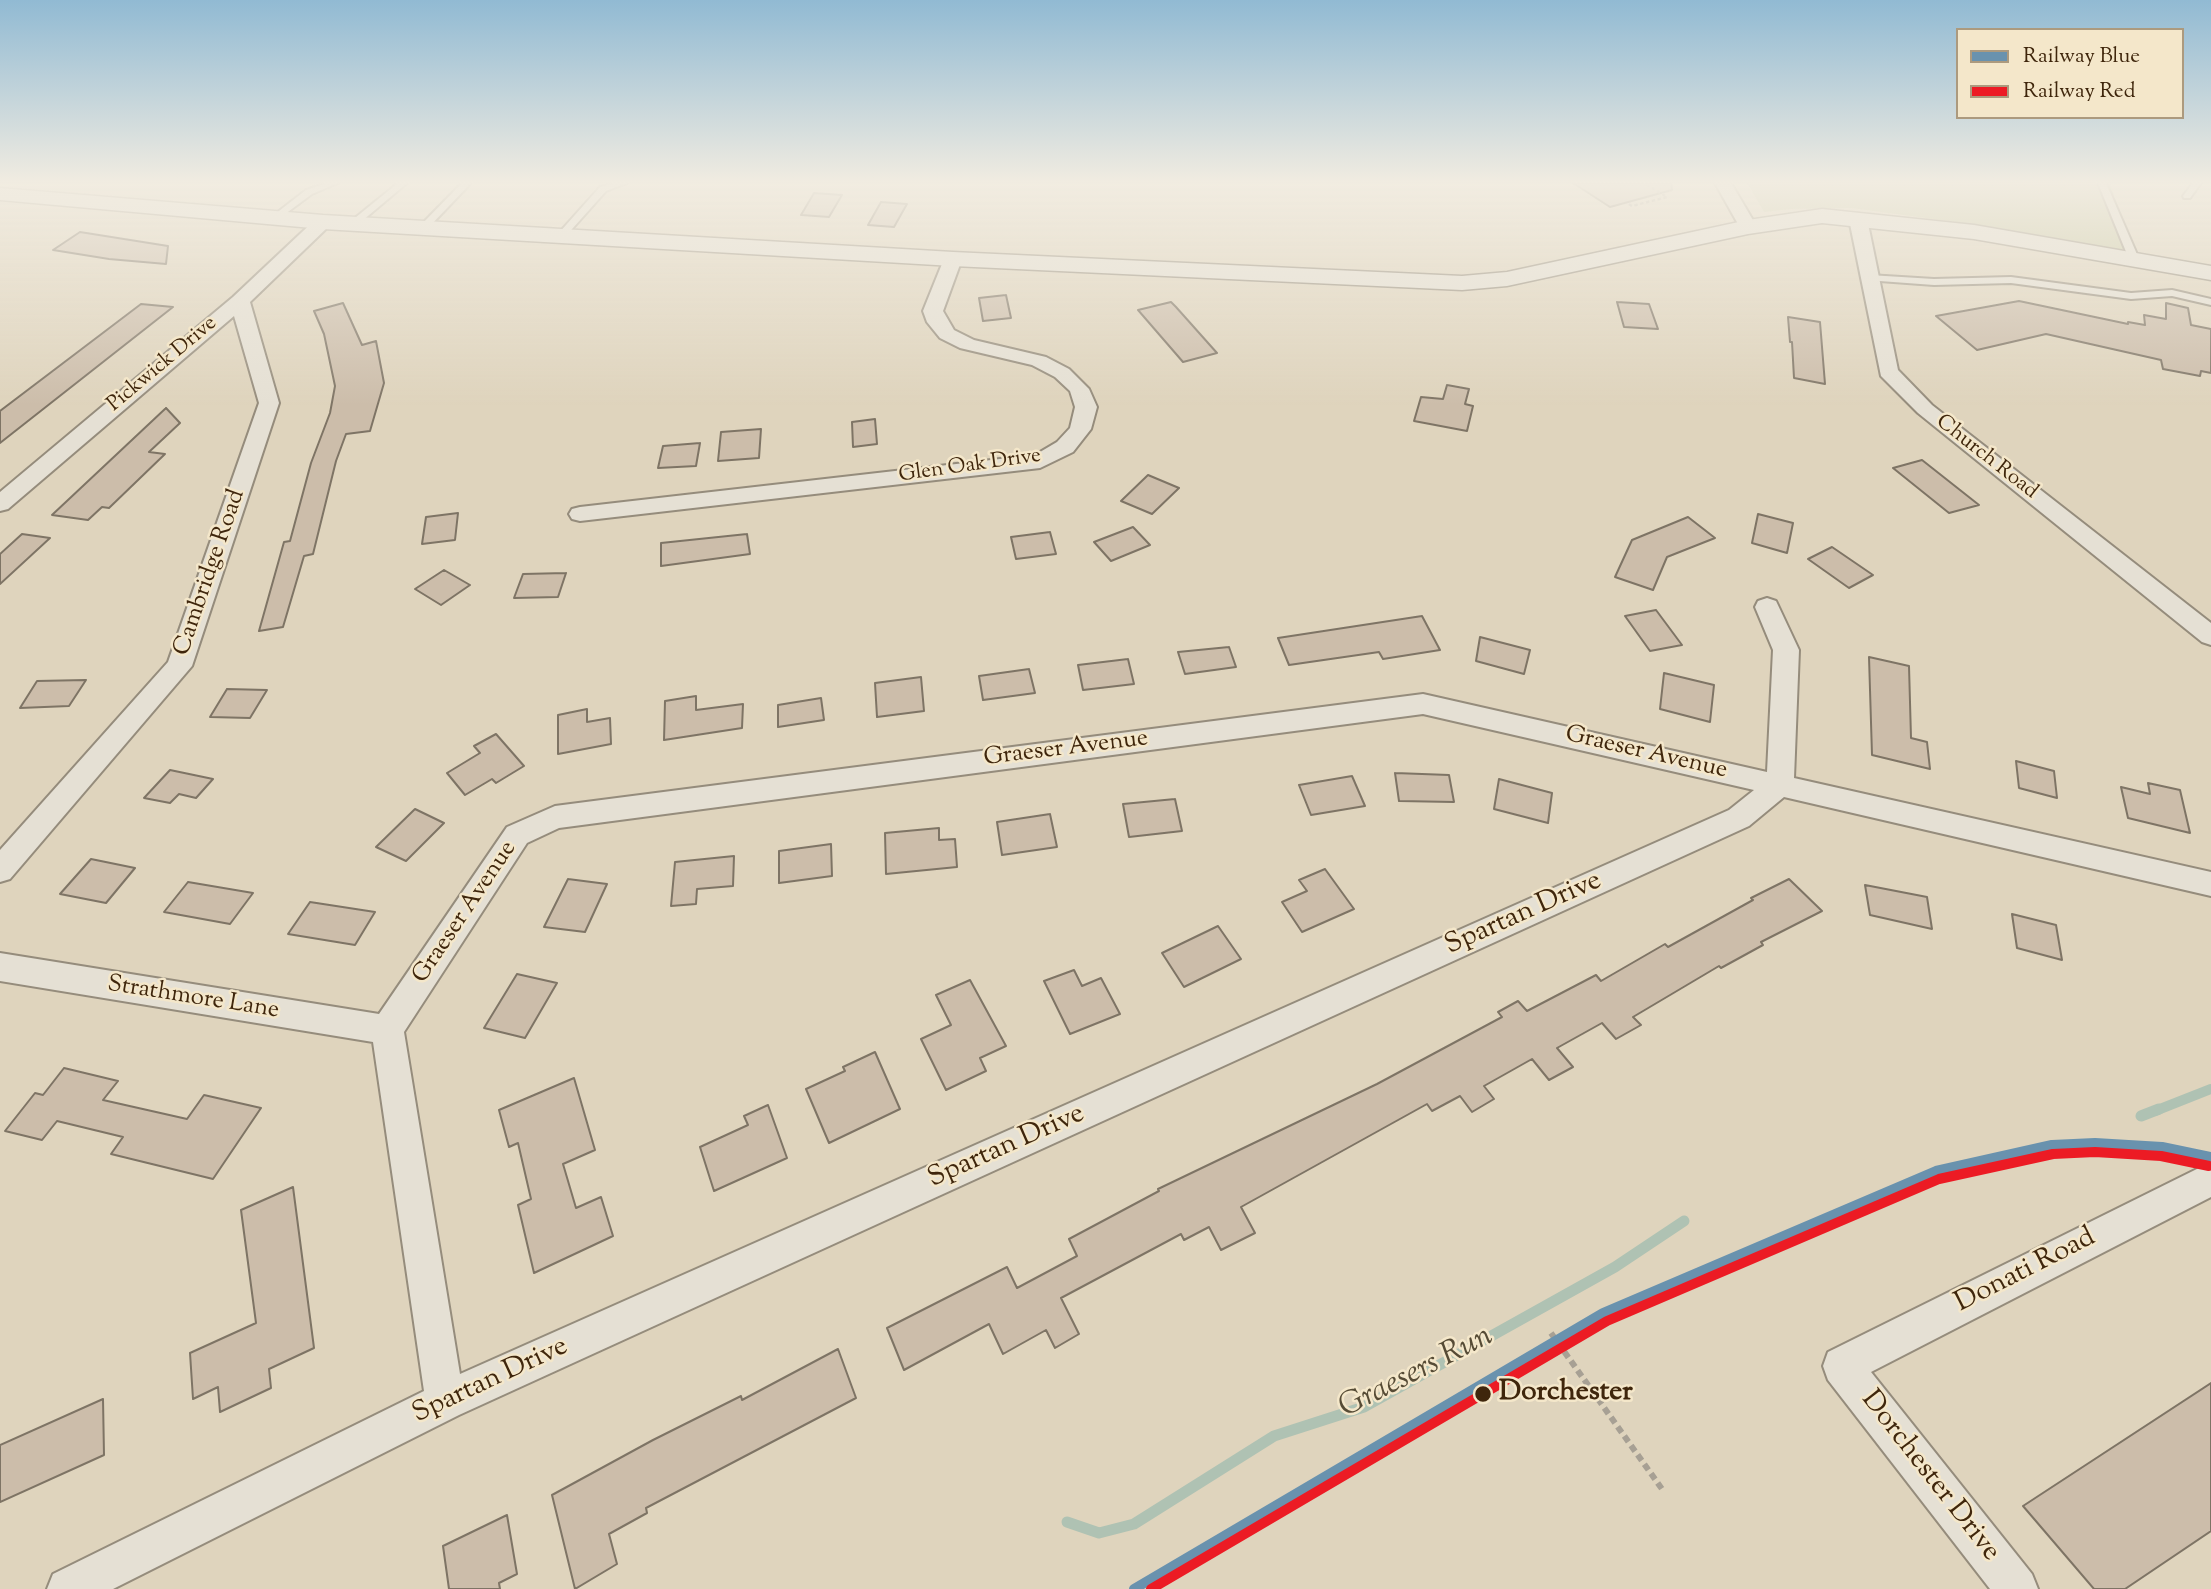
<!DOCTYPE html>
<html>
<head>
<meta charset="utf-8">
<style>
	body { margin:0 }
	#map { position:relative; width:2211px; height:1589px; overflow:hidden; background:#dfd4bd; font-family:"Sorts Mill Goudy",serif }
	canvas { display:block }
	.legend { position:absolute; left:1956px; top:28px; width:228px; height:91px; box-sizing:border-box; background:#f4e7ca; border:2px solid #ac9a7e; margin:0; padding:9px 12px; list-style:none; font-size:21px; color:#3f260c }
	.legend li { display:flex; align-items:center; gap:14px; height:35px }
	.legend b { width:35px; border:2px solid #ac9a7e }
</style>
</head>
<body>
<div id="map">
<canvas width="2211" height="1589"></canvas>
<ul class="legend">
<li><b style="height:9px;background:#6992ae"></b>Railway Blue</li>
<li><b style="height:9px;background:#ec1b24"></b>Railway Red</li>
</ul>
</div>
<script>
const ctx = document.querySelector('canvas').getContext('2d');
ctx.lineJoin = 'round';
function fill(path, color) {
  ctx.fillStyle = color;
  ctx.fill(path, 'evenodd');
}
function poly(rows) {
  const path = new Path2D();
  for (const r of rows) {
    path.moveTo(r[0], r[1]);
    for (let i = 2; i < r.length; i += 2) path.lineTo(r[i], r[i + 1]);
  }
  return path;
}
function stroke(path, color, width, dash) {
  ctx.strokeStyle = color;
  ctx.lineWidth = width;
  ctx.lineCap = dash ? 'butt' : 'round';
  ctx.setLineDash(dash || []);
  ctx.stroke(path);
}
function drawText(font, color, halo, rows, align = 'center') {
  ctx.font = font + ' "Sorts Mill Goudy",serif';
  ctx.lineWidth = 5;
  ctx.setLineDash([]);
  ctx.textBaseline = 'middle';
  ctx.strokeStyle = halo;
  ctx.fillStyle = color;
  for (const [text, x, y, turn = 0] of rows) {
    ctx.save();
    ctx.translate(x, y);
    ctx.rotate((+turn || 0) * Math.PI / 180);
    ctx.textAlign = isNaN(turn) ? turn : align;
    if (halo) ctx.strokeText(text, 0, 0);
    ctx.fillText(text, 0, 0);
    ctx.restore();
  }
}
fill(poly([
	[1747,183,2110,183,2133,252,1970,224,1851,208,1792,209,1764,212]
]), '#c8c9a2');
stroke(poly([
	[2155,1111,2211,1089]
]), '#afc2b3', 10);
stroke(poly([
	[2141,1116,2159,1109],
	[1067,1522,1099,1533,1134,1524,1274,1436,1364,1407,1615,1267,1684,1221]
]), '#afc2b3', 11);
const building = poly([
	[1573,183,1671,183,1672,190,1610,207,1573,183],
	[814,193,842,195,829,217,801,215,814,193],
	[881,202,907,204,894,227,868,225,881,202],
	[80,232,168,246,166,264,109,259,53,250,80,232],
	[1006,295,1011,318,983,321,979,298,1006,295],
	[2019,301,2128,324,2128,322,2145,325,2144,315,2166,319,2166,303,2188,308,2191,325,2211,329,2211,373,2201,371,2200,376,2163,369,2161,360,2046,334,1977,350,1936,316,2019,301],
	[1171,302,1176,307,1217,353,1183,362,1138,310,1171,302],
	[1617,302,1649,304,1658,329,1624,327,1617,302],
	[343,303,362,345,376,341,384,383,370,431,346,434,336,461,313,554,304,556,283,627,259,631,284,542,290,541,311,463,330,413,335,386,324,334,314,311,343,303],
	[141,304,173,307,0,443,0,411,141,304],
	[1788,317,1820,322,1825,384,1794,378,1792,342,1790,342,1788,317],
	[1447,385,1469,389,1465,404,1473,406,1467,431,1414,421,1421,397,1443,399,1447,385],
	[166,408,180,423,149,452,165,454,109,508,102,507,88,520,52,515,166,408],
	[875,419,877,444,853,447,852,422,875,419],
	[761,429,759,458,718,461,721,432,761,429],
	[700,443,696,466,658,468,663,446,700,443],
	[1922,460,1979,505,1949,513,1893,468,1922,460],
	[1148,475,1179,488,1152,514,1121,501,1148,475],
	[458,513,455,540,422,544,426,517,458,513],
	[1758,514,1793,523,1787,553,1752,543,1758,514],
	[1688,517,1715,538,1667,557,1653,590,1615,577,1632,540,1688,517],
	[1133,527,1150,545,1111,561,1094,542,1133,527],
	[1050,532,1056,554,1016,559,1011,537,1050,532],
	[22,534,50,538,0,584,0,554,22,534],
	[747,534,750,554,661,566,661,543,747,534],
	[1832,547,1873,575,1849,588,1808,559,1832,547],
	[444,570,470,585,441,605,415,589,444,570],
	[566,573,558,597,514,598,523,574,566,573],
	[1656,610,1682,645,1650,651,1625,616,1656,610],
	[1422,616,1440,650,1383,659,1379,652,1289,665,1278,638,1422,616],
	[1480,637,1530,650,1524,674,1476,661,1480,637],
	[1229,647,1236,667,1185,674,1178,652,1229,647],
	[1869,657,1909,666,1911,738,1927,742,1930,769,1872,755,1869,657],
	[1128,659,1134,684,1083,690,1078,665,1128,659],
	[1029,669,1035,693,983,700,979,676,1029,669],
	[1664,673,1714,685,1710,722,1660,709,1664,673],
	[921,677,924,711,877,717,875,683,921,677],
	[86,680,69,706,20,708,37,681,86,680],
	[227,689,267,690,250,718,210,717,227,689],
	[696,696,696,710,743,704,742,728,664,740,665,701,696,696],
	[821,698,824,720,778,727,778,705,821,698],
	[587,709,587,722,610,718,611,744,558,754,558,715,587,709],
	[496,734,524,766,496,783,492,779,465,795,447,773,480,753,474,746,496,734],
	[2016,761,2054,771,2057,798,2019,788,2016,761],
	[170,770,213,779,196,798,179,794,170,803,144,798,170,770],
	[1395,773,1449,775,1454,802,1399,801,1395,773],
	[1352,776,1365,806,1311,815,1299,785,1352,776],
	[1499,779,1552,793,1548,823,1494,809,1499,779],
	[2148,783,2180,790,2190,833,2128,818,2121,787,2150,794,2148,783],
	[1175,799,1182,831,1129,837,1123,804,1175,799],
	[415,809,444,823,406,861,376,847,415,809],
	[1050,814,1057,847,1002,855,997,822,1050,814],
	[939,828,939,840,955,839,957,867,886,874,885,833,939,828],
	[831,844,832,876,779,883,779,851,831,844],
	[734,856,733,886,697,889,696,904,671,906,675,862,734,856],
	[91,859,135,868,106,903,60,894,91,859],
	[1325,869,1354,909,1302,932,1282,902,1307,891,1299,880,1325,869],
	[568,879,607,884,585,932,544,927,568,879],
	[1789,879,1822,911,1761,942,1763,945,1721,968,1719,966,1633,1017,1641,1025,1616,1039,1602,1023,1557,1048,1573,1067,1549,1080,1532,1059,1484,1086,1494,1099,1472,1112,1460,1096,1432,1111,1427,1104,1241,1207,1255,1233,1221,1250,1209,1227,1184,1240,1181,1234,1061,1298,1079,1334,1055,1348,1046,1330,1003,1354,989,1324,904,1370,887,1328,1007,1267,1017,1288,1077,1256,1069,1239,1159,1191,1158,1189,1377,1084,1502,1017,1498,1012,1518,1001,1527,1011,1596,975,1601,981,1665,944,1668,947,1753,900,1751,898,1789,879],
	[188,882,253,893,230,924,164,912,188,882],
	[1865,885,1927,897,1932,929,1870,915,1865,885],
	[310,902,375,912,355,945,288,934,310,902],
	[2012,914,2056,925,2062,960,2017,948,2012,914],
	[1218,926,1241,959,1184,987,1162,953,1218,926],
	[1074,970,1082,986,1101,978,1120,1014,1070,1034,1044,981,1074,970],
	[517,974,557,983,525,1038,484,1028,517,974],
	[970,980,1006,1046,980,1058,986,1071,946,1090,921,1039,951,1025,936,995,970,980],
	[875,1052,900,1109,829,1143,806,1089,845,1071,843,1067,875,1052],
	[64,1068,118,1081,103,1100,187,1119,204,1095,261,1108,213,1179,111,1154,123,1137,57,1121,42,1140,5,1131,35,1093,43,1095,64,1068],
	[574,1078,595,1150,563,1164,576,1208,601,1197,613,1236,534,1273,518,1205,531,1199,518,1143,509,1147,499,1110,574,1078],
	[768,1105,787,1158,714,1191,700,1147,748,1125,744,1116,768,1105],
	[293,1187,314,1348,269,1369,271,1388,220,1412,218,1387,193,1399,190,1353,256,1323,241,1210,293,1187],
	[838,1349,856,1398,646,1508,647,1513,609,1534,617,1564,575,1589,552,1495,653,1440,741,1396,742,1400,838,1349],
	[2211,1383,2211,1531,2125,1589,2094,1589,2023,1506,2211,1383],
	[103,1399,104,1455,0,1502,0,1445,103,1399],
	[507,1515,517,1574,499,1583,500,1589,449,1589,443,1546,507,1515]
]);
fill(building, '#ccbdaa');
stroke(building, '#7e7465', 2);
const service = poly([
	[327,183,338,183,312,194,277,220,270,218,306,190,327,183],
	[398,183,407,183,356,226,350,226,350,222,398,183],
	[462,183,471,183,426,230,420,230,420,226,462,183],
	[615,183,627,183,606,191,564,238,558,238,558,234,600,187,615,183],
	[2098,183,2106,183,2139,259,2137,261,2129,259,2098,183],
	[2193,183,2201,183,2190,198,2184,198,2183,196,2193,183],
	[1869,275,1934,279,2011,277,2131,293,2172,290,2211,299,2211,305,2172,296,2131,299,2011,283,1934,285,1866,280,1864,278,1869,275]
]);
const minor = poly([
	[1715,183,1731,183,1757,227,1754,231,1742,231,1715,183],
	[1858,214,1867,219,1898,370,1932,405,2211,623,2211,645,2202,642,1918,413,1881,376,1849,219,1858,214],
	[323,217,332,222,329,226,250,302,279,403,192,666,10,879,0,882,0,850,168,662,259,403,234,316,8,509,0,511,0,492,233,297,317,218,323,217],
	[953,253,962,259,943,311,954,330,974,340,1046,357,1069,369,1089,389,1097,407,1091,429,1073,452,1040,468,580,521,572,519,569,514,572,509,580,507,1035,455,1057,442,1070,428,1075,407,1070,391,1055,377,1032,365,960,348,940,338,927,322,923,311,944,259,953,253],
	[1767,598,1776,601,1799,650,1794,778,2211,872,2211,896,1784,797,1749,826,459,1415,113,1589,47,1589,53,1574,424,1391,373,1042,0,981,0,953,379,1014,507,827,555,806,1423,694,1767,772,1773,650,1755,607,1758,601,1767,598],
	[1423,714,1754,790,1729,810,460,1374,404,1032,527,843,559,828,1423,714],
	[2211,1162,2211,1197,1871,1372,2032,1574,2038,1589,1990,1589,1828,1380,1823,1366,1828,1352,2211,1162]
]);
const tertiary = poly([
	[0,188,323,215,953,252,1462,276,1507,272,1748,220,1822,209,1974,225,2211,266,2211,280,1974,239,1822,223,1748,234,1507,286,1462,290,953,266,323,229,0,200,0,188]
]);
stroke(service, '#958c7c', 4);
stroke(minor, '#958c7c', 4);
stroke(tertiary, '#958c7c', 3);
stroke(poly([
	[1629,204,1632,206,1667,197,1644,183]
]), '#a7a094', 2.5, [3.5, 2.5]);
stroke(poly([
	[1551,1333,1662,1489]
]), '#a7a094', 6, [7, 4.5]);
fill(service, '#e5e0d4');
fill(minor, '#e5e0d4');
fill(tertiary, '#e5e0d4');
stroke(poly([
	[1134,1589,1603,1313,1936,1171,2052,1145,2095,1143,2162,1147,2211,1157]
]), '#6992ae', 10);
stroke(poly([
	[1151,1589,1607,1321,1939,1179,2053,1154,2095,1152,2161,1156,2209,1166]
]), '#ec1b24', 10);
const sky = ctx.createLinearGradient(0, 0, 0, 405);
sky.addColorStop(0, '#91bad3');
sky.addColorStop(0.45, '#f1ece1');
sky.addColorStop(1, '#f1ece100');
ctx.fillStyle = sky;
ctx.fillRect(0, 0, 2211, 405);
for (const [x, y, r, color] of [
	[1483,1394,9,"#3f260c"]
]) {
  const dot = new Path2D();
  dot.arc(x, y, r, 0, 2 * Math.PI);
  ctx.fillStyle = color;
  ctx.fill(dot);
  stroke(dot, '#f4e7ca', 2.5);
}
drawText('21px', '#3f260c', '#f4e7ca', [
	["Pickwick Drive",163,365,-40],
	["Church Road",1986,458,38],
	["Glen Oak Drive",970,467,-8]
]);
drawText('24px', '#3f260c', '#f4e7ca', [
	["Cambridge Road",211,573,-71],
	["Graeser Avenue",1066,750,-7],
	["Graeser Avenue",1646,754,13],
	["Graeser Avenue",466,913,-56],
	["Strathmore Lane",193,999,9]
]);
drawText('28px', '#3f260c', '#f4e7ca', [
	["Spartan Drive",1524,915,-24],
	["Spartan Drive",1007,1148,-24],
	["Donati Road",2026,1272,-27],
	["Spartan Drive",491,1382,-25],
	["Dorchester Drive",1929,1477,52]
]);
drawText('bold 28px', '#3f260c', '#f4e7ca', [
	["Dorchester",1499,1394]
], 'left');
drawText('italic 32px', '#564b35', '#f4e7ca', [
	["Graesers Run",1417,1374,-27]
]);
</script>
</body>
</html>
